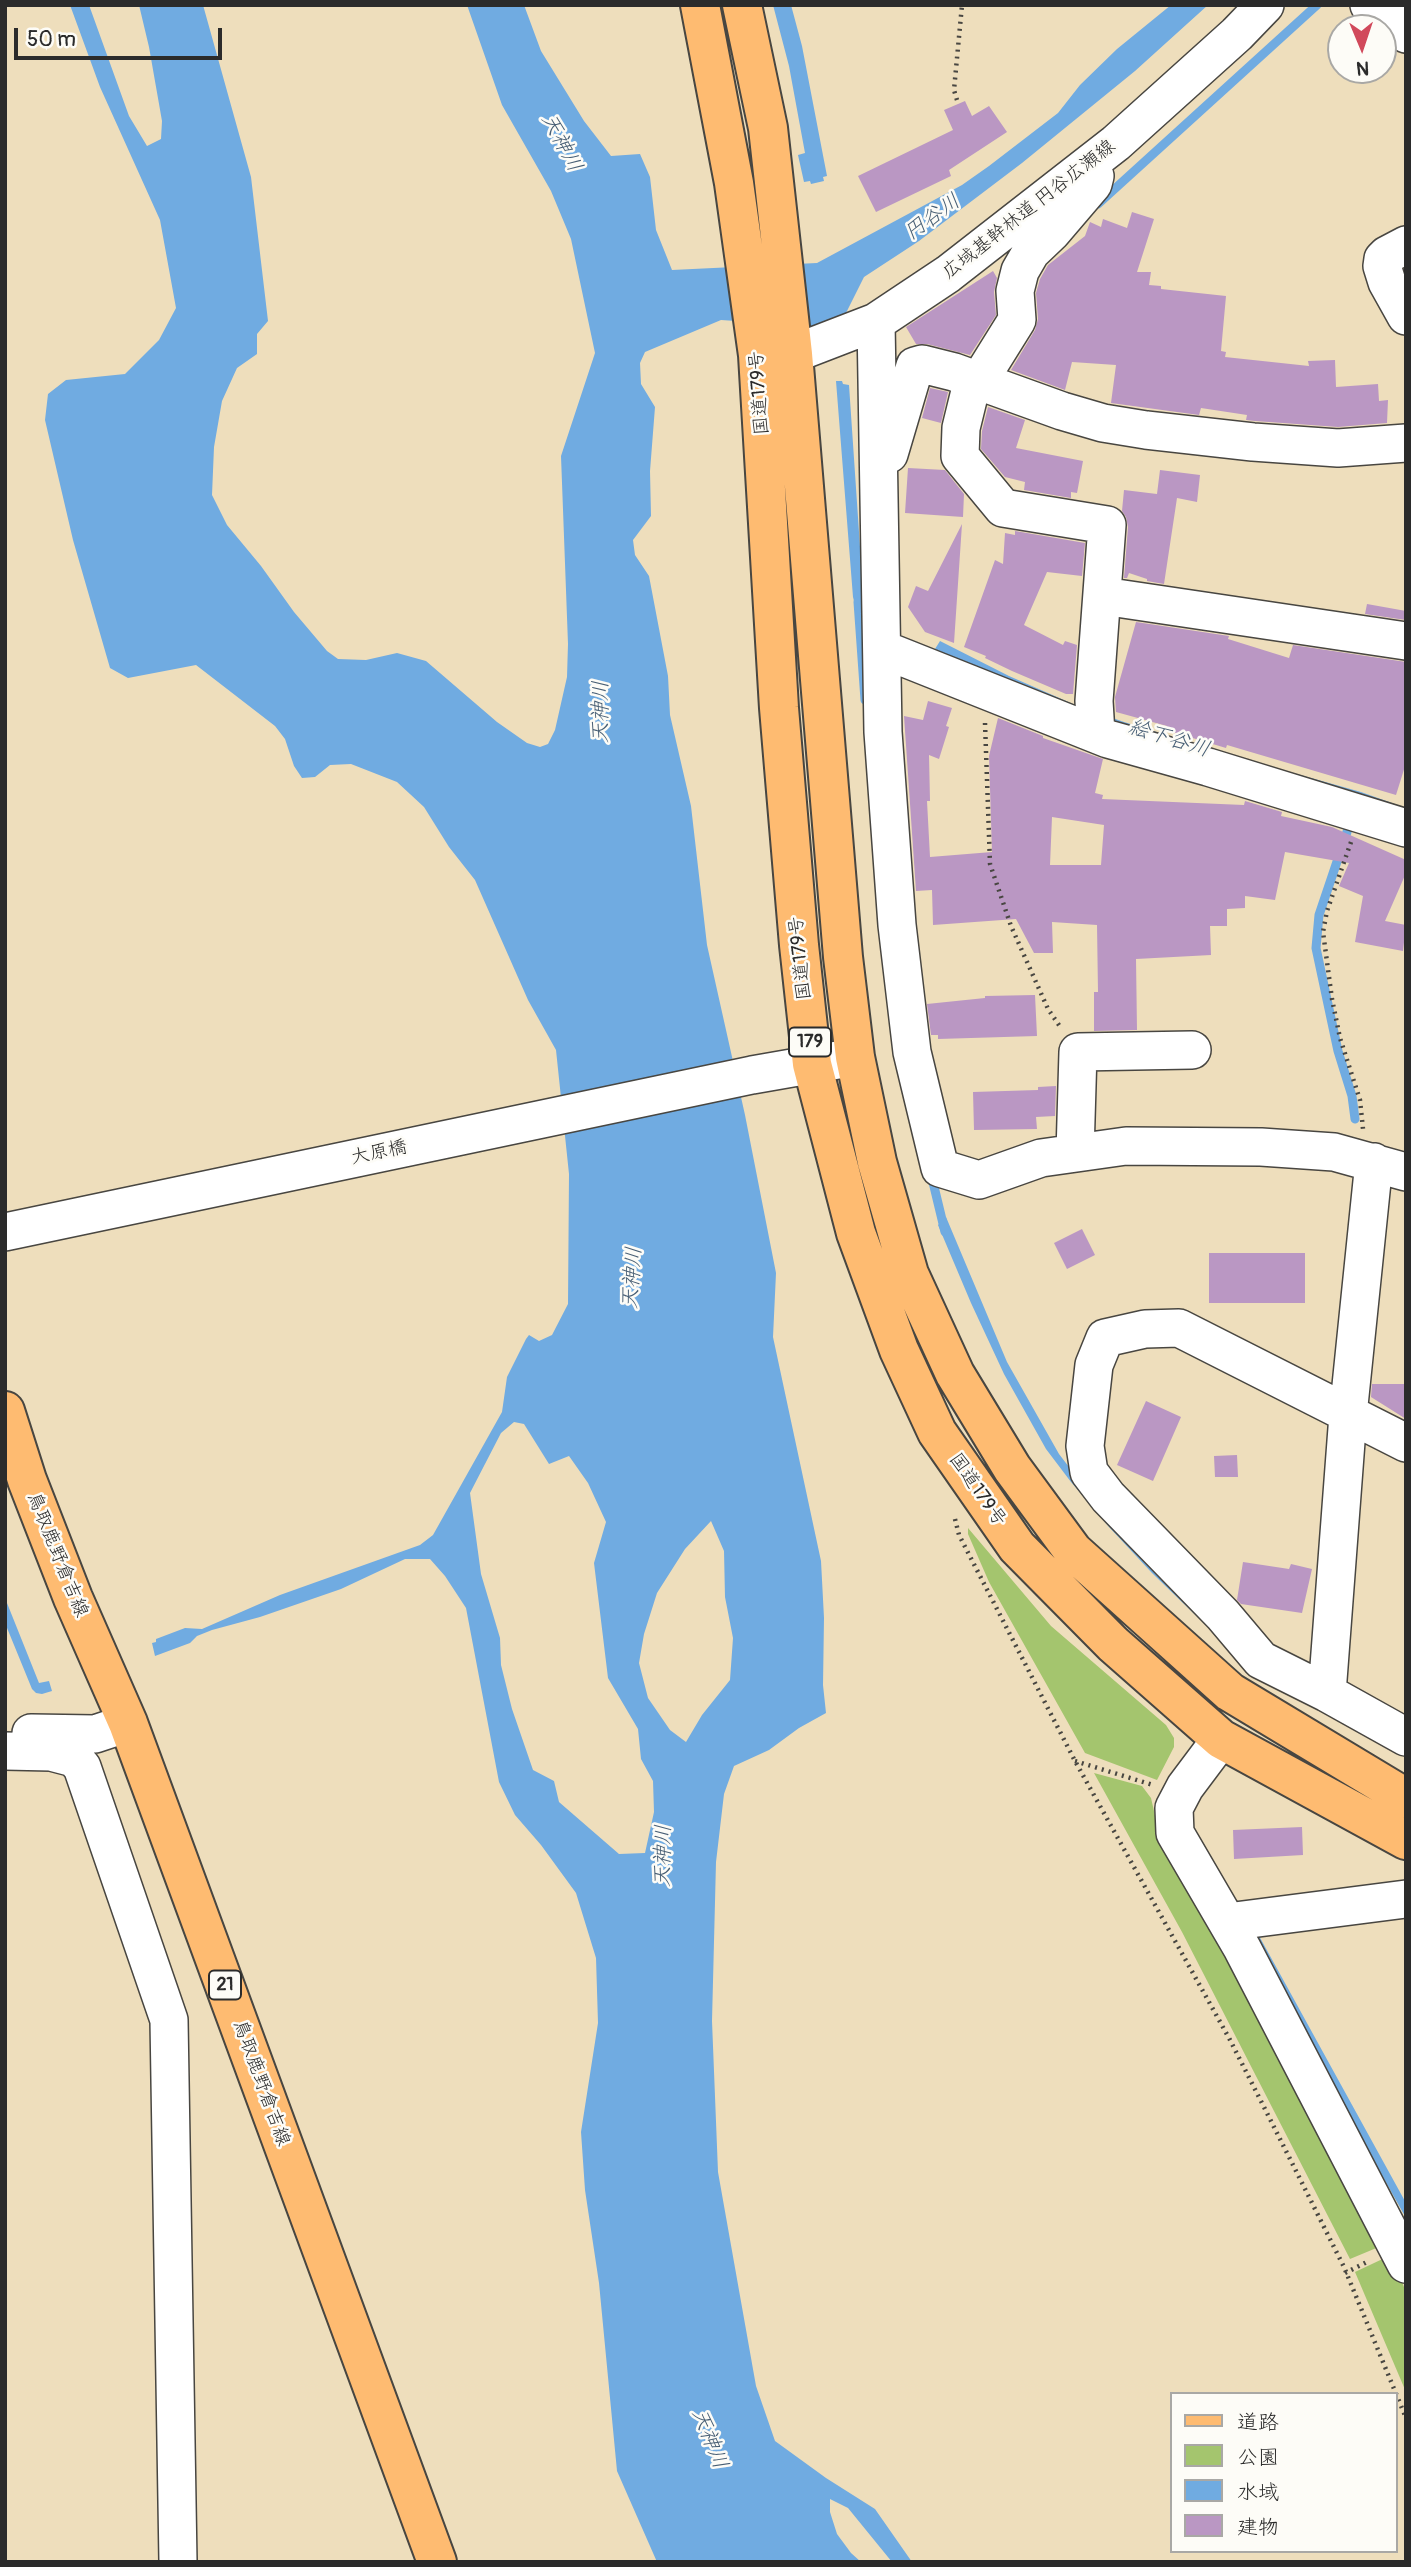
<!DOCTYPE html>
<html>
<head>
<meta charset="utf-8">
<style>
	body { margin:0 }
	#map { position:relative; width:1411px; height:2567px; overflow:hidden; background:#eedebc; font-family:Pangolin,"Klee One",sans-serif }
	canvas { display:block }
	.frame { position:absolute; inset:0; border:7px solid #2b2b2b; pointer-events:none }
	.legend { position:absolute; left:1170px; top:2392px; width:228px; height:161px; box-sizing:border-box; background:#fdfcf7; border:2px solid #a9a8a5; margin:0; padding:9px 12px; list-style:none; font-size:21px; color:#2b2b2b }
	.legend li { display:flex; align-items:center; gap:14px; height:35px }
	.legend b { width:35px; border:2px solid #a9a8a5 }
	.north { position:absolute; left:1327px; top:14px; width:70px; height:70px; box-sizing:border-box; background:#fdfcf7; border:2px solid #a9a8a5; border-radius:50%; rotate:178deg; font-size:19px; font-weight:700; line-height:28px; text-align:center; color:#2b2b2b }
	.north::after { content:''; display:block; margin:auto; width:24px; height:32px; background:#d1495b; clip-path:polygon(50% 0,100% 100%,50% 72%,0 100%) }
	.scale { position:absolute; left:14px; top:28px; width:208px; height:32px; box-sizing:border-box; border:4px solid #2b2b2b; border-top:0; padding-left:9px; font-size:21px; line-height:24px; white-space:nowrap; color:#2b2b2b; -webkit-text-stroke:5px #fdfcf7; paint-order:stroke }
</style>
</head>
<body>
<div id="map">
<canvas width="1411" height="2567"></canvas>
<div class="frame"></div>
<ul class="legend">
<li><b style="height:9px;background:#febb71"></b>道路</li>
<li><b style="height:19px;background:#a4c56e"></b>公園</li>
<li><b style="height:19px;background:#70abe1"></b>水域</li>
<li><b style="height:19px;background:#ba97c3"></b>建物</li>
</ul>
<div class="north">N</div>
<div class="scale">50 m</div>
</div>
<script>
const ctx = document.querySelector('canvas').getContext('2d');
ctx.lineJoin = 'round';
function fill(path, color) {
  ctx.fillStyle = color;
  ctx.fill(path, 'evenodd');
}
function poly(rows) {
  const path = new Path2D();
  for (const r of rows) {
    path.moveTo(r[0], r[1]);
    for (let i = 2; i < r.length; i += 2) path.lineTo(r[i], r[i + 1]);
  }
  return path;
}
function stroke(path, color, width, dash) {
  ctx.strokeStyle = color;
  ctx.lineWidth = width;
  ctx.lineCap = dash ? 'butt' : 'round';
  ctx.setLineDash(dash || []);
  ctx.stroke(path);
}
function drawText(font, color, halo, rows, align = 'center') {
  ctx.font = font + ' Pangolin,"Klee One",sans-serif';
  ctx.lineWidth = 5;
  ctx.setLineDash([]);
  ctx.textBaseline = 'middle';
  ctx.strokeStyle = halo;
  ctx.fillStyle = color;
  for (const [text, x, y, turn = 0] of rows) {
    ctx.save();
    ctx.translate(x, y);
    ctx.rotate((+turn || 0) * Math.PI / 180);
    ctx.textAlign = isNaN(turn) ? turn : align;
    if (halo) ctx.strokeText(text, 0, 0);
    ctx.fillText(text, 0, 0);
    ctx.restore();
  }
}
fill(poly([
	[968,1528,1051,1626,1166,1725,1174,1738,1174,1747,1157,1780,1085,1753,989,1582,968,1534],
	[1094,1773,1142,1786,1151,1798,1157,1824,1386,2244,1350,2259,1182,1932],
	[1391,2255,1406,2292,1406,2392,1355,2272]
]), '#a4c56e');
fill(poly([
	[70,5,89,5,129,116,147,146,161,139,162,121,149,47,139,5,203,5,251,177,268,321,257,334,257,354,237,368,222,401,214,447,212,495,227,525,261,566,294,612,327,651,338,659,366,660,397,653,426,661,497,722,527,743,540,747,548,744,555,730,567,677,568,644,561,456,595,353,571,239,551,191,502,105,467,5,524,5,541,51,584,121,611,156,640,154,650,177,656,230,672,270,817,263,962,185,989,166,1058,113,1080,85,1117,49,1171,5,1208,5,1135,71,1022,163,919,241,864,277,842,321,825,327,721,320,645,352,640,363,641,384,655,407,650,471,651,516,633,540,635,555,649,576,668,676,670,715,691,806,707,945,745,1115,776,1273,773,1337,821,1561,824,1618,823,1685,826,1713,799,1728,769,1750,734,1766,724,1794,716,1862,712,2021,718,2172,756,2386,775,2441,826,2478,875,2509,912,2562,892,2562,848,2508,830,2499,830,2512,837,2534,851,2553,861,2562,657,2562,617,2471,599,2283,585,2190,581,2132,598,2023,596,1958,576,1893,541,1845,515,1815,499,1782,466,1608,445,1576,430,1559,405,1559,341,1589,260,1617,212,1630,197,1636,190,1643,155,1656,152,1643,156,1642,156,1639,185,1628,202,1629,280,1595,420,1545,433,1535,502,1412,507,1377,526,1339,529,1335,539,1341,552,1335,568,1304,569,1174,556,1050,528,1000,475,880,449,847,424,807,397,782,351,764,330,765,315,777,302,778,294,766,285,739,275,726,196,665,128,678,110,668,73,540,45,420,48,394,66,380,125,374,159,340,176,308,160,220,100,87],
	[514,1422,524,1424,549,1464,569,1456,588,1483,606,1522,594,1563,608,1678,638,1729,641,1759,653,1781,654,1812,645,1853,619,1854,559,1802,554,1781,533,1770,512,1709,501,1665,500,1638,481,1574,470,1493,501,1433],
	[711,1521,724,1551,725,1597,733,1638,730,1680,702,1715,686,1742,670,1730,648,1698,639,1663,644,1634,657,1593,685,1549],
	[773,5,791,5,802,46,827,176,823,177,824,181,811,184,810,181,804,182,798,155,805,153,789,66],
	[836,381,842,381,843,384,849,385,863,591,858,617,853,597],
	[940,641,1009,676,1073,704,1124,722,1254,762,1361,792,1406,808,1406,816,1221,761,1002,682,935,649],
	[946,1217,1007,1362,1059,1454,1082,1484,1220,1628,1215,1634,1152,1573,1109,1527,1071,1482,1046,1449,1004,1374,971,1303,938,1225],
	[5,1598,39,1683,49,1681,52,1691,42,1694,36,1693,32,1689,5,1623],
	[1258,1934,1406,2203,1406,2218,1249,1940]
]), '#70abe1');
stroke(poly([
	[1098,204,1317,5],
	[858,602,865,700],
	[1349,826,1319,915,1316,948,1338,1051,1352,1096,1355,1119],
	[931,1174,945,1232]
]), '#70abe1', 9);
fill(poly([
	[965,101,972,116,989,106,1007,132,949,170,951,176,876,212,858,176,953,130,944,110],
	[1132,212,1154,219,1137,272,1151,272,1149,285,1161,286,1161,289,1226,296,1221,351,1226,352,1225,357,1309,366,1308,361,1335,360,1336,387,1378,384,1379,401,1388,400,1387,423,1338,427,1255,421,1246,420,1247,415,1201,408,1199,415,1111,403,1116,365,1072,362,1065,390,1011,370,1035,330,1038,319,1036,293,1040,279,1048,265,1085,236,1090,222,1101,227,1103,219,1127,228],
	[993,271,997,278,994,292,996,315,970,355,927,344,916,344,906,327],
	[930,388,948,392,941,423,922,418],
	[988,407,1025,420,1016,448,1083,461,1077,493,1071,492,1071,498,1024,490,1025,482,1005,477,981,449,982,431],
	[908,468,945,470,964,494,963,517,905,513],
	[1160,470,1200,475,1197,502,1177,498,1164,584,1147,581,1147,579,1129,573,1127,578,1124,578,1128,527,1126,517,1122,511,1124,490,1157,494],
	[962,524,954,643,925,632,908,607,916,586,928,591],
	[1015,531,1085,543,1082,576,1047,572,1024,625,1063,645,1065,641,1077,645,1073,694,1066,694,1012,671,985,658,986,656,964,647,995,560,1003,564,1005,533,1015,535],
	[1367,604,1406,611,1406,620,1365,614],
	[1136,622,1229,636,1228,639,1289,658,1293,645,1406,662,1406,763,1396,795,1227,745,1226,748,1166,730,1167,726,1116,712,1115,697],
	[928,701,952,708,946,726,949,727,939,759,929,755,930,801,927,801,930,857,992,852,989,756,998,718,1043,736,1043,738,1103,759,1095,793,1103,795,1102,799,1244,805,1245,801,1282,812,1281,816,1332,827,1406,860,1406,873,1385,921,1406,925,1403,951,1355,942,1363,896,1339,886,1349,863,1285,852,1275,900,1245,896,1245,908,1227,909,1227,926,1210,926,1211,955,1136,959,1137,1030,1094,1031,1094,992,1098,992,1097,925,1052,922,1053,953,1034,953,1016,919,933,925,932,890,916,891,904,716,923,720],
	[1052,817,1104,825,1101,865,1050,865],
	[1035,995,1037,1036,938,1039,938,1035,931,1035,927,1004,985,998,985,996],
	[1056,1086,1055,1116,1036,1117,1037,1129,974,1130,973,1092,1038,1090,1038,1087],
	[1082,1229,1095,1255,1067,1269,1054,1243],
	[1209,1253,1305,1253,1305,1303,1209,1303],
	[1372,1384,1406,1384,1406,1419,1371,1397],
	[1146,1401,1181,1417,1153,1481,1117,1465],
	[1237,1455,1238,1477,1215,1477,1214,1456],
	[1243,1562,1289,1569,1291,1564,1312,1569,1302,1613,1241,1604,1237,1600],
	[1302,1827,1303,1855,1234,1859,1233,1830]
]), '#ba97c3');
const minor = poly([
	[1369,5,1396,18,1406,34],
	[1406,245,1387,255,1383,259,1382,266,1387,282,1406,316],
	[876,322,883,732,897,925,912,1052,940,1168,979,1180,1041,1158,1126,1146,1261,1147,1334,1152,1406,1172],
	[763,355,793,354,876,322,948,274,1116,143,1237,34,1265,5],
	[973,379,961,428,960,456,1003,508,1107,525,1094,701,1096,734],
	[979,381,1017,320,1015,291,1020,271,1031,252,1052,232,1093,184,1095,176],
	[889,454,915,366,922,364,954,372,1062,411,1103,423,1146,430,1253,442,1338,448,1406,443],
	[1103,596,1406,641],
	[882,649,1108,739,1208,767,1406,828],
	[1075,1153,1078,1052,1192,1050],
	[5,1232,752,1075,855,1057],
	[1406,1443,1179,1328,1145,1329,1105,1338,1094,1365,1085,1446,1089,1472,1108,1497,1223,1615,1261,1660,1327,1693,1406,1737],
	[1327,1693,1348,1415,1374,1162],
	[31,1733,95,1734,128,1723],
	[1221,1739,1185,1787,1174,1808,1175,1833,1242,1948,1406,2264],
	[5,1751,51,1752,74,1758,82,1767,169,2020,178,2562],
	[1227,1922,1406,1899]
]);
const major = poly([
	[5,1411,27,1480,73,1598,128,1723,437,2562]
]);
const highway = poly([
	[700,5,734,183,758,355,779,708,799,945,812,1064,856,1233,899,1350,937,1432,1017,1547,1113,1644,1221,1739,1406,1840],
	[742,5,768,128,793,354,843,957,855,1057,877,1162,909,1274,955,1374,1012,1468,1073,1551,1230,1692,1406,1798]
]);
stroke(minor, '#484641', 40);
stroke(major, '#484641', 42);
stroke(highway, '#484641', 42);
stroke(poly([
	[957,100,954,90,962,5],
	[985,723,990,864,1011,926,1048,1009,1061,1028],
	[1351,842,1327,911,1323,932,1332,999,1340,1038,1360,1100,1363,1129],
	[955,1519,959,1535,1075,1761,1229,2038,1264,2107,1344,2267,1406,2418],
	[1075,1761,1153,1785],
	[1345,2273,1369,2261]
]), '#484641', 4.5, [2, 5]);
stroke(minor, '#fff', 37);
stroke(major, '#febb71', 38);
stroke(highway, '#febb71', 38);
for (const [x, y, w] of [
	[810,1042,42],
	[225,1985,32]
]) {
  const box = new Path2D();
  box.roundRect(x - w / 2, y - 14.5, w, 29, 5);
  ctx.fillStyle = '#fdfcf7';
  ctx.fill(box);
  stroke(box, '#2b2b2b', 2);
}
drawText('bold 18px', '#2b2b2b', null, [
	["179",810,1042],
	["21",225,1985]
]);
drawText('19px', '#2b2b2b', '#fdfcf7', [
	["広域基幹林道 円谷広瀬線",1029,210,-38],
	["国道179号",760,393,-94],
	["国道179号",801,958,-96],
	["大原橋",379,1153,-12],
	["国道179号",977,1490,55],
	["鳥取鹿野倉吉線",57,1555,68],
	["鳥取鹿野倉吉線",261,2083,70]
]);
drawText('italic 21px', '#475e74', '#fdfcf7', [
	["天神川",561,143,62],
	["円谷川",933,218,-36],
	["天神川",602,712,-90],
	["絵下谷川",1169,739,17],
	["天神川",633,1278,-86],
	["天神川",664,1856,-89],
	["天神川",709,2439,68]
]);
</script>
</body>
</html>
